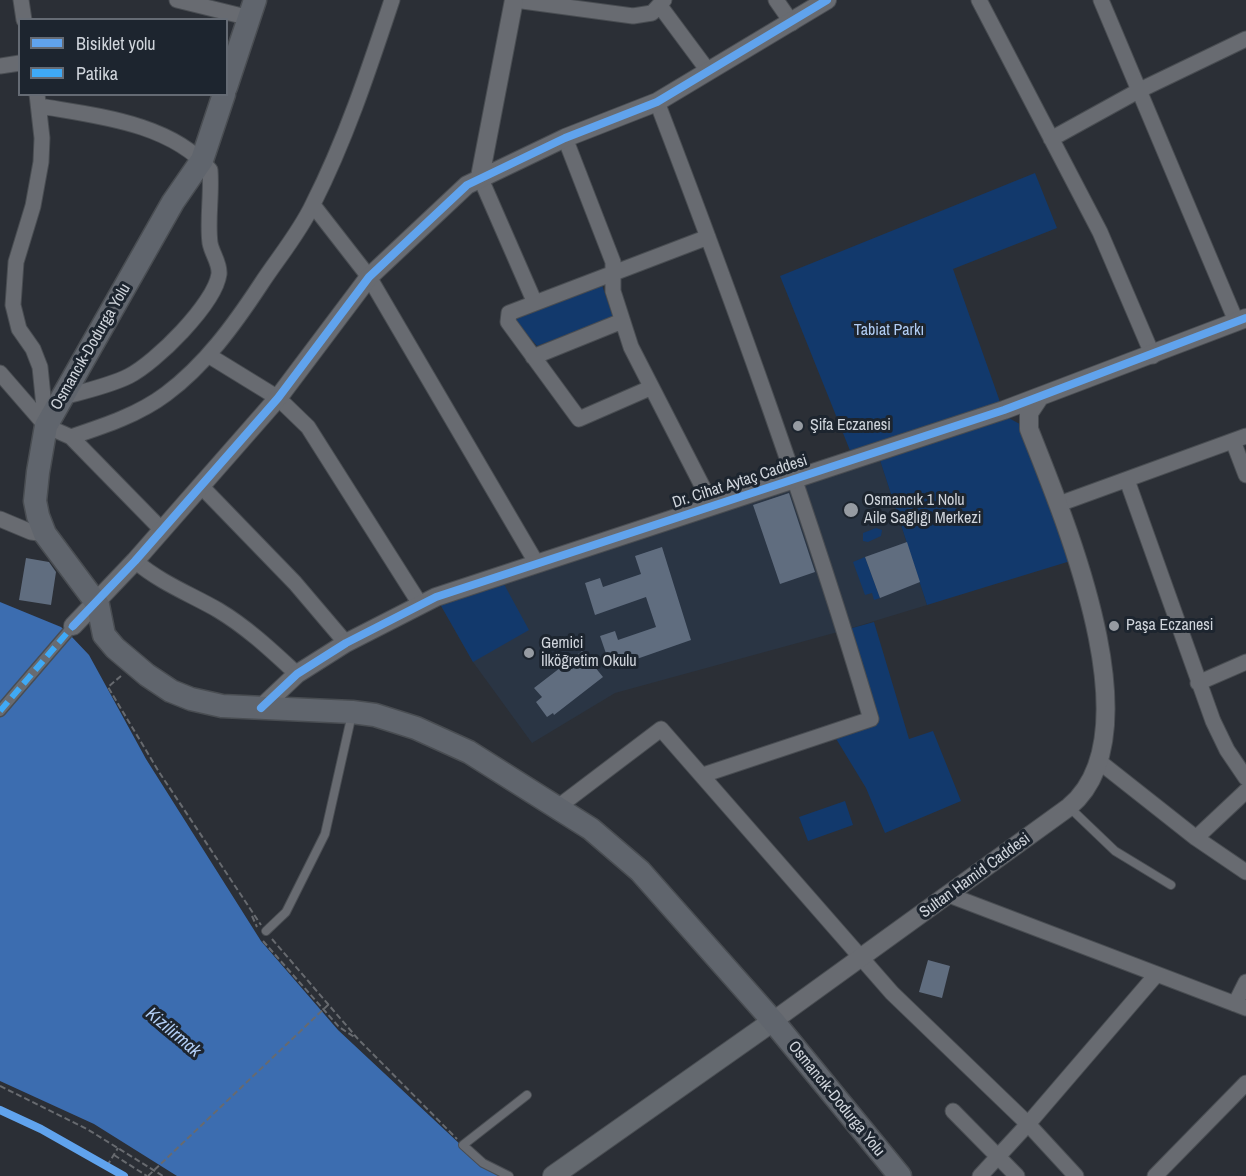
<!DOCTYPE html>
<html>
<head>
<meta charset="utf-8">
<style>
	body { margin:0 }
	#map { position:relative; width:1246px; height:1176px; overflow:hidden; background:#2b2f36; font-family:"Archivo Narrow",sans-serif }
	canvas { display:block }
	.legend { position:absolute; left:18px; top:18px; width:210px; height:78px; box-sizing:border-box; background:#1d252f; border:2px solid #656b74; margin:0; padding:8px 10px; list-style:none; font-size:18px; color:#d0d5dc }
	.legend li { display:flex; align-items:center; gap:12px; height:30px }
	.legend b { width:30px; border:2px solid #656b74 }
</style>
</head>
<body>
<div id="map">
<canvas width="1246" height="1176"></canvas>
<ul class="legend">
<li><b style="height:8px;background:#60a3ed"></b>Bisiklet yolu</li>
<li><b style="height:8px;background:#3fa9f5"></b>Patika</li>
</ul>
</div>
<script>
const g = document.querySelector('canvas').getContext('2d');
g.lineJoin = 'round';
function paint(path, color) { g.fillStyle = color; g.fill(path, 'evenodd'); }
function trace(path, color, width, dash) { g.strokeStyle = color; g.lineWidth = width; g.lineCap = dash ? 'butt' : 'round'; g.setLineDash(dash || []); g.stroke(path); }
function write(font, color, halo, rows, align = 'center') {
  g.font = font + ' "Archivo Narrow",sans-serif'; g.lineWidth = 6; g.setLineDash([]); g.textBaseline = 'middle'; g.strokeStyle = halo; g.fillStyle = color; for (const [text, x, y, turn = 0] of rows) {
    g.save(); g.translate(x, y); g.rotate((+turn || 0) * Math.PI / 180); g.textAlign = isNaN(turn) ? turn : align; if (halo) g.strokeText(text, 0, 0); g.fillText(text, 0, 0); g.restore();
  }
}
const built = new Path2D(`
	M877,451L927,605L845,630L615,693L532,743L473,662L436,597Z`);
const green = new Path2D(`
	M1035,173L1057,228L953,269L1005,416L1029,429L1077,559L927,605L877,451L853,458L780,276Z
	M602,285L613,317L537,346L514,319Z
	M876,528L882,530L881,536L868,542L863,541V533Z
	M865,557L880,598L874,600L872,593L865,595L853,562Z
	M499,575L529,630L473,662L436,597Z
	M874,622L909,739L933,731L961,801L885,833L866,788L832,732L871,719L845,630Z
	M845,801L853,825L808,841L799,817Z`);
const water = new Path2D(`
	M0,602L61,627L71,636L89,655L146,759L261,941L338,1030L462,1146L509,1176H177L94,1124L0,1081Z`);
const building = new Path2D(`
	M789,493L815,572L780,584L753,505Z
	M907,542L920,582L880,598L865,557Z
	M662,547L691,640L611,668L600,636L615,631L618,640L656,627L646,597L595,615L585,583L600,578L603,587L641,574L635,556Z
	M26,558L49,562L56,572L51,605L19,600Z
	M582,651L603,677L554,715L553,713L547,717L536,702L542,697L534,688Z
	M928,960L950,966L942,998L919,992Z`);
const path = new Path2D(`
	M121,676L108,687L159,772L261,925
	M252,916L257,927
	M272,939L358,1039L457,1139
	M263,941L339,1027L356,1038
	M0,1086L87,1129L163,1176
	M114,1155L147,1176
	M107,1166L118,1148`);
const service = new Path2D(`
	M1069,807L1115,851L1171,885
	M266,931L286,912L325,834L352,714
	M509,1176L483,1163L463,1145L527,1095`);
const pedestrian = new Path2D(`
	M0,711L73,626`);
const minor = new Path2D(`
	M21,0L24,20
	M177,0L250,18
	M515,0L633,16L652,13L664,0
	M776,0L792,23
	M979,0L1100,232L1153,356
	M1101,0L1236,321
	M660,6L709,72
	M0,66L20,63
	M37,94L42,138L41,162L33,206L16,262L13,305L19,329L33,349L40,367L46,426
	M657,102C735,306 809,510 871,719L703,775
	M40,106C97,116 171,123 210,170C212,194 207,220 210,243C212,254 220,263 219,274C215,304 155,363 129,376C109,386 85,391 63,397
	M565,138L613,262V291L631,347L712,505
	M1051,139L1138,91L1246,39
	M480,177L535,303
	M313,205L369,277L537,564
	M208,355L278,398L308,427L420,604
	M533,357L622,321
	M0,373L46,426L71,437L162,530
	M650,388L579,419L508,322L509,313L708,237
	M71,437C104,426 138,415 166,394C205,365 234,325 261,284C278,258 300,232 313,204C346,139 369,69 392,0
	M1233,441L1246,475
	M1127,480L1213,721L1227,750L1246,778
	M201,486L295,583L346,643
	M1059,504L1246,436
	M0,519L31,532L45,534
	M135,561C161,583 190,594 218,610C248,628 272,651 297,674
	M1198,683L1246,662
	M1101,763L1196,838L1246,872
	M558,807L661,729L892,993L1028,1124L1076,1176
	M1196,838L1246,791
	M949,895L1246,1008
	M1235,1004L1246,982
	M953,1111L1017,1176
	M980,1176L1028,1124L1156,975
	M1155,1176L1246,1083`);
const tertiary = new Path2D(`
	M480,177L514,0
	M73,626L135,561L278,398L369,277L467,185L565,138L657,102L827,0
	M261,708L297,674L346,643L436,597L1004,410L1246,318
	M773,1021L1069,807C1157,734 1063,516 1029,429V413L1039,398`);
const secondary = new Path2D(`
	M553,1176L773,1021`);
const primary = new Path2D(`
	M226,87L255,0
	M224,94L202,160L173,202L46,426L38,472L35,501L38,516L45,534L98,605L104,635L115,648L147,675L171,691L191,699L222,706L352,712L375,715L416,728L469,752L591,829L640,871L773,1021L900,1176`);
const pathBridge = new Path2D(`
	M148,1176L329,1004`);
const quiet = new Path2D(`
	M0,711L73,626`);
const cycleway = new Path2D(`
	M73,626L135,561L278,398L369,277L467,185L565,138L657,102L827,0
	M261,708L297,674L346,643L436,597L1004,410L1246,318
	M0,1110L41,1129L124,1176`);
const markers = [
	[798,426,6,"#969ba2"],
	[851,510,8,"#969ba2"],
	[1114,626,6,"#969ba2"],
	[529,653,6,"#969ba2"]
];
const parkNames = [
	["Tabiat Parkı",889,331]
];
const streetNames = [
	["Osmancık-Dodurga Yolu",91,347,-60],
	["Dr. Cihat Aytaç Caddesi",740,482,-18],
	["Sultan Hamid Caddesi",975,876,-36],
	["Osmancık-Dodurga Yolu",836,1099,51]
];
const poiNames = [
	["Şifa Eczanesi",810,426],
	["Osmancık 1 Nolu",864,501],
	["Aile Sağlığı Merkezi",864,519],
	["Paşa Eczanesi",1126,626],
	["Gemici",541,644],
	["İlköğretim Okulu",541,662]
];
const waterNames = [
	["Kizilirmak",173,1033,40]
];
paint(built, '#2a3544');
paint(green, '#12396c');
paint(water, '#3c6db0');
paint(building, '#606d7f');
trace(service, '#494d52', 10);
trace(pedestrian, '#494d52', 13);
trace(minor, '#494d52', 17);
trace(tertiary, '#494d52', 20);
trace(secondary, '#494d52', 22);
trace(primary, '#494d52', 25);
trace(path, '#676a6f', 2, [6, 3]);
trace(service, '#686b71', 8);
trace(pedestrian, '#686b71', 10);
trace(minor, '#686b71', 15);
trace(tertiary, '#686b71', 18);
trace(secondary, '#64696f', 20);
trace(primary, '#60656d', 22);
trace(pathBridge, '#676a6f', 2, [6, 3]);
trace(quiet, '#3fa9f5', 6, [12, 6]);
trace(cycleway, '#60a3ed', 8);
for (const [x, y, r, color] of markers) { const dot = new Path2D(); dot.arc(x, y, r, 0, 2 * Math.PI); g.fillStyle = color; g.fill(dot); trace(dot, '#1d252f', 2); }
write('16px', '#b1cdf4', '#1d252f', parkNames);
write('16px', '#d0d5dc', '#1d252f', streetNames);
write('16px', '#d0d5dc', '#1d252f', poiNames, 'left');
write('italic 18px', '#b3cff6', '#1d252f', waterNames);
</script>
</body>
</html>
